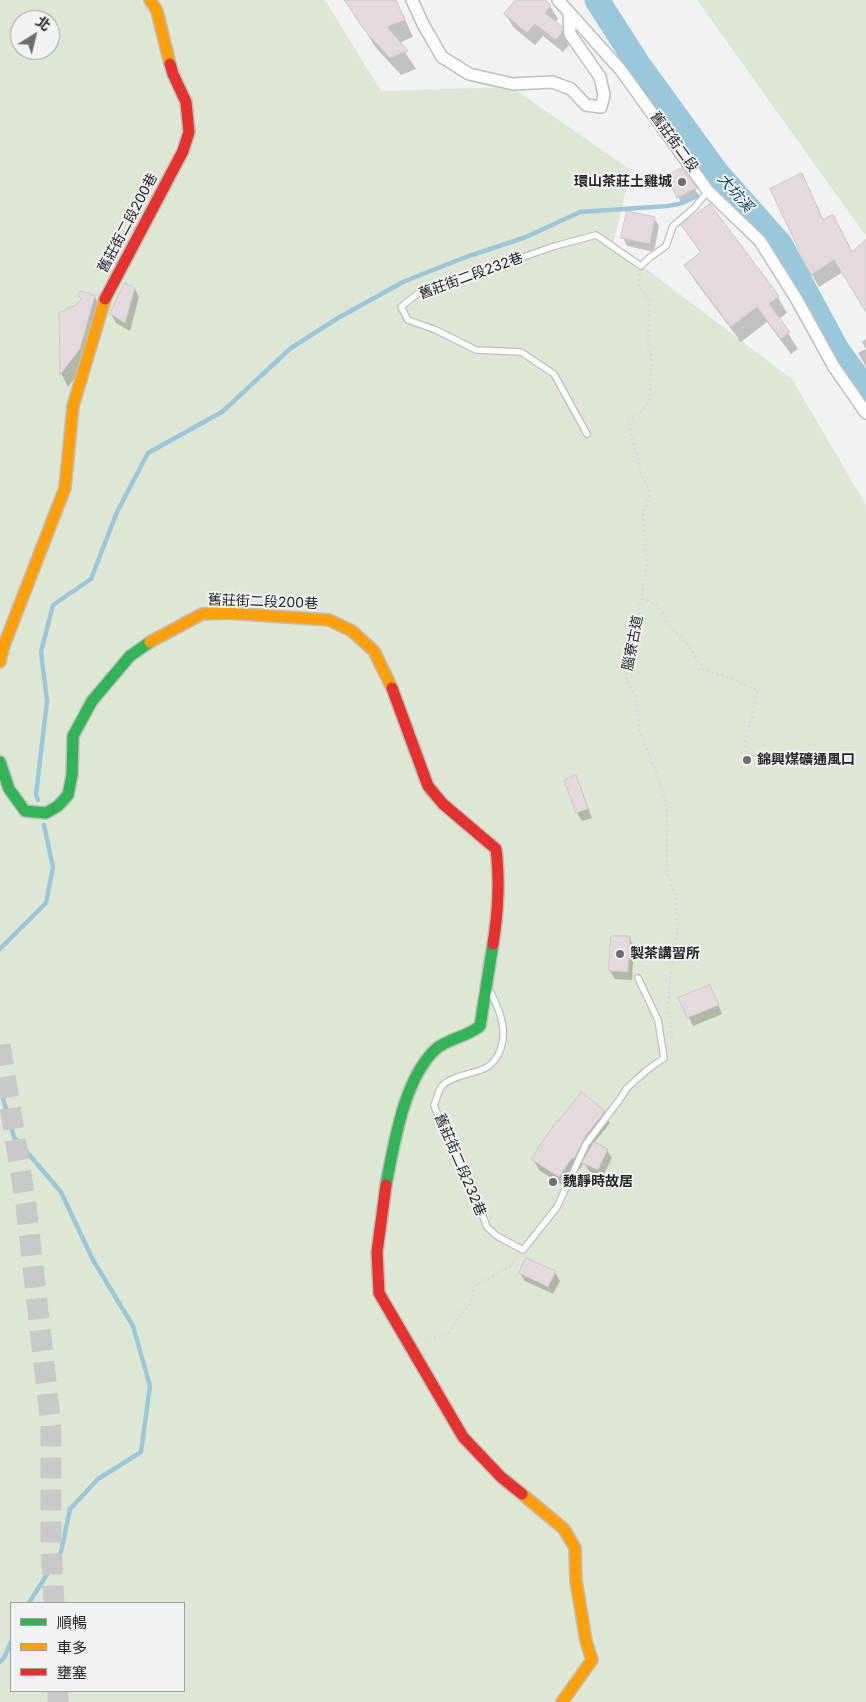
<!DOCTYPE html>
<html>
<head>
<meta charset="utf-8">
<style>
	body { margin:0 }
	#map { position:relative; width:866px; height:1702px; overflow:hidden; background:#f2f2f2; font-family:Inter,"Noto Sans TC",sans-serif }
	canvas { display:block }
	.legend { position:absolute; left:10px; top:1602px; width:175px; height:90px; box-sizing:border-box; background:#f2f1f3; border:1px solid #a1a0a1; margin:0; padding:6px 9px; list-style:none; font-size:15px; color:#272627 }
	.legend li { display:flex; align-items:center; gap:10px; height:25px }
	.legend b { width:25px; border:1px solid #a1a0a1 }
	.north { position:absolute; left:10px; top:10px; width:50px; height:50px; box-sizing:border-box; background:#f2f1f3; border:1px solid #a1a0a1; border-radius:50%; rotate:36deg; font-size:14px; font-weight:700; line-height:20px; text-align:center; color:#272627 }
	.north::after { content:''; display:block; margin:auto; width:18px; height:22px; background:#6e6d6e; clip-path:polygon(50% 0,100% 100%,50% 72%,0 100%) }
</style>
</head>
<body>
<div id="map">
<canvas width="866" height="1702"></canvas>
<ul class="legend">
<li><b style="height:6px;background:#30b455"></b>順暢</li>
<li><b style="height:6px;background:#ff9f0a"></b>車多</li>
<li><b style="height:6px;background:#e5322d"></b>壅塞</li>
</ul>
<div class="north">北</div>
</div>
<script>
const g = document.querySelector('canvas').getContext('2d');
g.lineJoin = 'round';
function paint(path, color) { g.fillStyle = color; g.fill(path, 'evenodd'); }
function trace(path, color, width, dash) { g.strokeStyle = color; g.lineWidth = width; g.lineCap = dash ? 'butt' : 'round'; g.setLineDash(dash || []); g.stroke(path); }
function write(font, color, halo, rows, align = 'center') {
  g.font = font + ' Inter,"Noto Sans TC",sans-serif'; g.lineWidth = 4; g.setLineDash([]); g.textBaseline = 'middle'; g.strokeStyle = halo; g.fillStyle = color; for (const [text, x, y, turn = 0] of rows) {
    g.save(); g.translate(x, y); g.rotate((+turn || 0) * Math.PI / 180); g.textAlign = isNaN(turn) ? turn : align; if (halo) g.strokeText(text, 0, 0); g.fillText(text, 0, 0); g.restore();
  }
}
const green = new Path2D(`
	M0,0H325L381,91L511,87L631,170L613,244L792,379L866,505V1702H0ZM20,20H50V50H20ZM11,1603H184V1691H11Z
	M697,0H866V236Z`);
const shadow = new Path2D(`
	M346,0H396L413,37L399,43L416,69L401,75L376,48Z
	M518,0H543L550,6L558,19L554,23L561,28L569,41V45L563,52L543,36L535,45L513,27L506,14Z
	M682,169L700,197L683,205L678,197Z
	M802,174L824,221L840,228L853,253L866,240V311L843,272L819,287L812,275L772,190Z
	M654,218L659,226L654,252L627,246L623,238Z
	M683,226L778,297L787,313L779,319L798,349L791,354L767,322L741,342L695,281L686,265L701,254Z
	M135,289L139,297L130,331L116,323L111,314Z
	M79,296L95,297L102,310L87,362L68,387L62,375L60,314L77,306L82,300Z
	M866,339V367L858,353L866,349L862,342Z
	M575,777L580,785L592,818L582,821L577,813L565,780Z
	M629,938L634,946L632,980L615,979L610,971Z
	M714,994L722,1014L693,1026L680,999Z
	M604,1112L610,1123L594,1143L607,1150L612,1158L602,1178L589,1171L584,1163L580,1169L578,1168L565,1187L539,1170L533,1159Z
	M555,1272L560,1281L553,1294L525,1281L520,1273Z`);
const stream = new Path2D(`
	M713,176L717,173
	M38,800L36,795L47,701L41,652L53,605L91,579L117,512L148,453L222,412L291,348L338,318L405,281L466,257L526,237L580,212L667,206L679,204L697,196
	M0,949L46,903L53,867L44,825
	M0,1088L14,1137L61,1192L93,1260L133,1326L150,1386L141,1452L98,1479L70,1509L61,1552L29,1603
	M0,1662L4,1658L11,1642`);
const river = new Path2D(`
	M597,0L638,64L717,173L780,244L836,348L866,390`);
const building = new Path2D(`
	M345,0H396L405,20L387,27L408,51L390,58L365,31Z
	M516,0H545L551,5L545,13L562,27V32L556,40L535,24L527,33L504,14Z
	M682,168L697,188L677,198L666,176Z
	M802,173L823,220L833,214L852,252L866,239V312L834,260L811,275L770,189Z
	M710,204L779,296L769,304L790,332L781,339L757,307L731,327L684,265L701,252L681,225Z
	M627,211L655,217L650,244L621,238Z
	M125,283L135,288L125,323L110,314Z
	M81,291L95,296L80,349L60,375L59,313L76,305L82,299L78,296Z
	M576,775L588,809L576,813L564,780Z
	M611,936H630L628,972L609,971Z
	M710,985L719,1005L687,1018L678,998Z
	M582,1092L605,1111L585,1137L574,1159L572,1158L559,1177L531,1159L557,1120L558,1121Z
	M594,1142L608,1149L598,1170L582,1163Z
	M526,1258L556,1271L548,1287L519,1273Z`);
const highwayTunnel = new Path2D(`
	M0,1045L26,1205L51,1426V1543L54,1603
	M58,1691V1702`);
const path = new Path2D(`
	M640,274L638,286L650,299L648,344L652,359L650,398L643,410L628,420L641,474L650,493L643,516L647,566L626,679L636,698L639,730L657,773L667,807V872L676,897L677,924L676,957L671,966L669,992L668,1009L672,1038
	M642,598L657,605L671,627L689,646L704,670L730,678L757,690L753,714L745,741V758
	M425,1342L430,1339L447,1335L457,1319L470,1304L475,1286L512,1265L515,1257`);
const lane = new Path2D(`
	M587,434L554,374L521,352L476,350L436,330L408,320L401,307L417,294L555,246L596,235L641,266L649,258L666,246L673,226L694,208L708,191
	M491,993C501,1013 509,1034 498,1055C494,1062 488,1068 481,1070C469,1074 450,1077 442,1086C438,1091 437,1099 434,1105L440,1121L467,1176L487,1227L497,1236L523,1250L557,1207L586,1144L620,1099L627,1088L647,1070L664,1058L658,1020L638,978`);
const street = new Path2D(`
	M412,0L423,24L442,57L469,74L513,84L552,82L571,89L586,105L601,107L604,95L600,77L570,34L569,13
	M558,0L620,69L708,191L760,241L797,300L834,367L866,413`);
const fast = new Path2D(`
	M0,762L9,789L25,811L46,813L58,806L68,795L72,775L73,736L92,701L130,656L150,642
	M386,1185C394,1144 404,1078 436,1049C447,1039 467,1037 480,1026L493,944`);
const slow = new Path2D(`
	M150,0L157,11L170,64
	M150,642L202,614L227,613L329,620L352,631L374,651L392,688
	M0,662L3,648L65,488L73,406L105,299
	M522,1494L564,1529L575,1548L576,1581L586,1641L592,1660L562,1702`);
const jam = new Path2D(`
	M105,299L183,151L189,132L186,102L173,74L170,64
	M392,688L428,786L443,804L496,849C500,881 498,913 493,944
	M386,1185L377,1252L379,1293L463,1437L501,1477L522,1494`);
const markers = [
	[682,182,5,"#6e6d6e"],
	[747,760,5,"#6e6d6e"],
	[620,954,5,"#6e6d6e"],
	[553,1182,5,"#6e6d6e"]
];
const streetNames = [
	["舊莊街二段",674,142,54],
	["舊莊街二段200巷",128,223,-62],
	["舊莊街二段232巷",471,276,-20],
	["舊莊街二段200巷",263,602,2],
	["腦寮古道",633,643,-79],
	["舊莊街二段232巷",460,1165,67]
];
const poiNames = [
	["環山茶莊土雞城",672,182,"right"],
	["錦興煤礦通風口",757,760],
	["製茶講習所",630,954],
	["魏靜時故居",563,1182]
];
const waterNames = [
	["大坑溪",735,193,49]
];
paint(green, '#dee7d3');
paint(shadow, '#0003');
trace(stream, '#99c8dc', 4.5);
trace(river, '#99c8dc', 25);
paint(building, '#e5d9de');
trace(building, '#c9c8c8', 1);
trace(highwayTunnel, '#c9c9c9', 21, [21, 11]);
trace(lane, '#bfbebf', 8);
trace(street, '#bfbebf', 14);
trace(fast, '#bfbebf', 14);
trace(slow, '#bfbebf', 14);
trace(jam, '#bfbebf', 14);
trace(path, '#dadada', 2.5, [2.5, 2.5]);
trace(lane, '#fdfdfd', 5.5);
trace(street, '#fdfdfd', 11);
trace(fast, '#30b455', 11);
trace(slow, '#ff9f0a', 11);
trace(jam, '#e5322d', 11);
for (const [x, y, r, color] of markers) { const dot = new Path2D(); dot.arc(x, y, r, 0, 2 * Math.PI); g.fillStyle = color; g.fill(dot); trace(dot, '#f2f1f3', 2); }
write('14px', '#272627', '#f2f1f3', streetNames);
write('bold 14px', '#272627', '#f2f1f3', poiNames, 'left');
write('italic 15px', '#0f475c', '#f2f1f3', waterNames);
</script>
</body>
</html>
